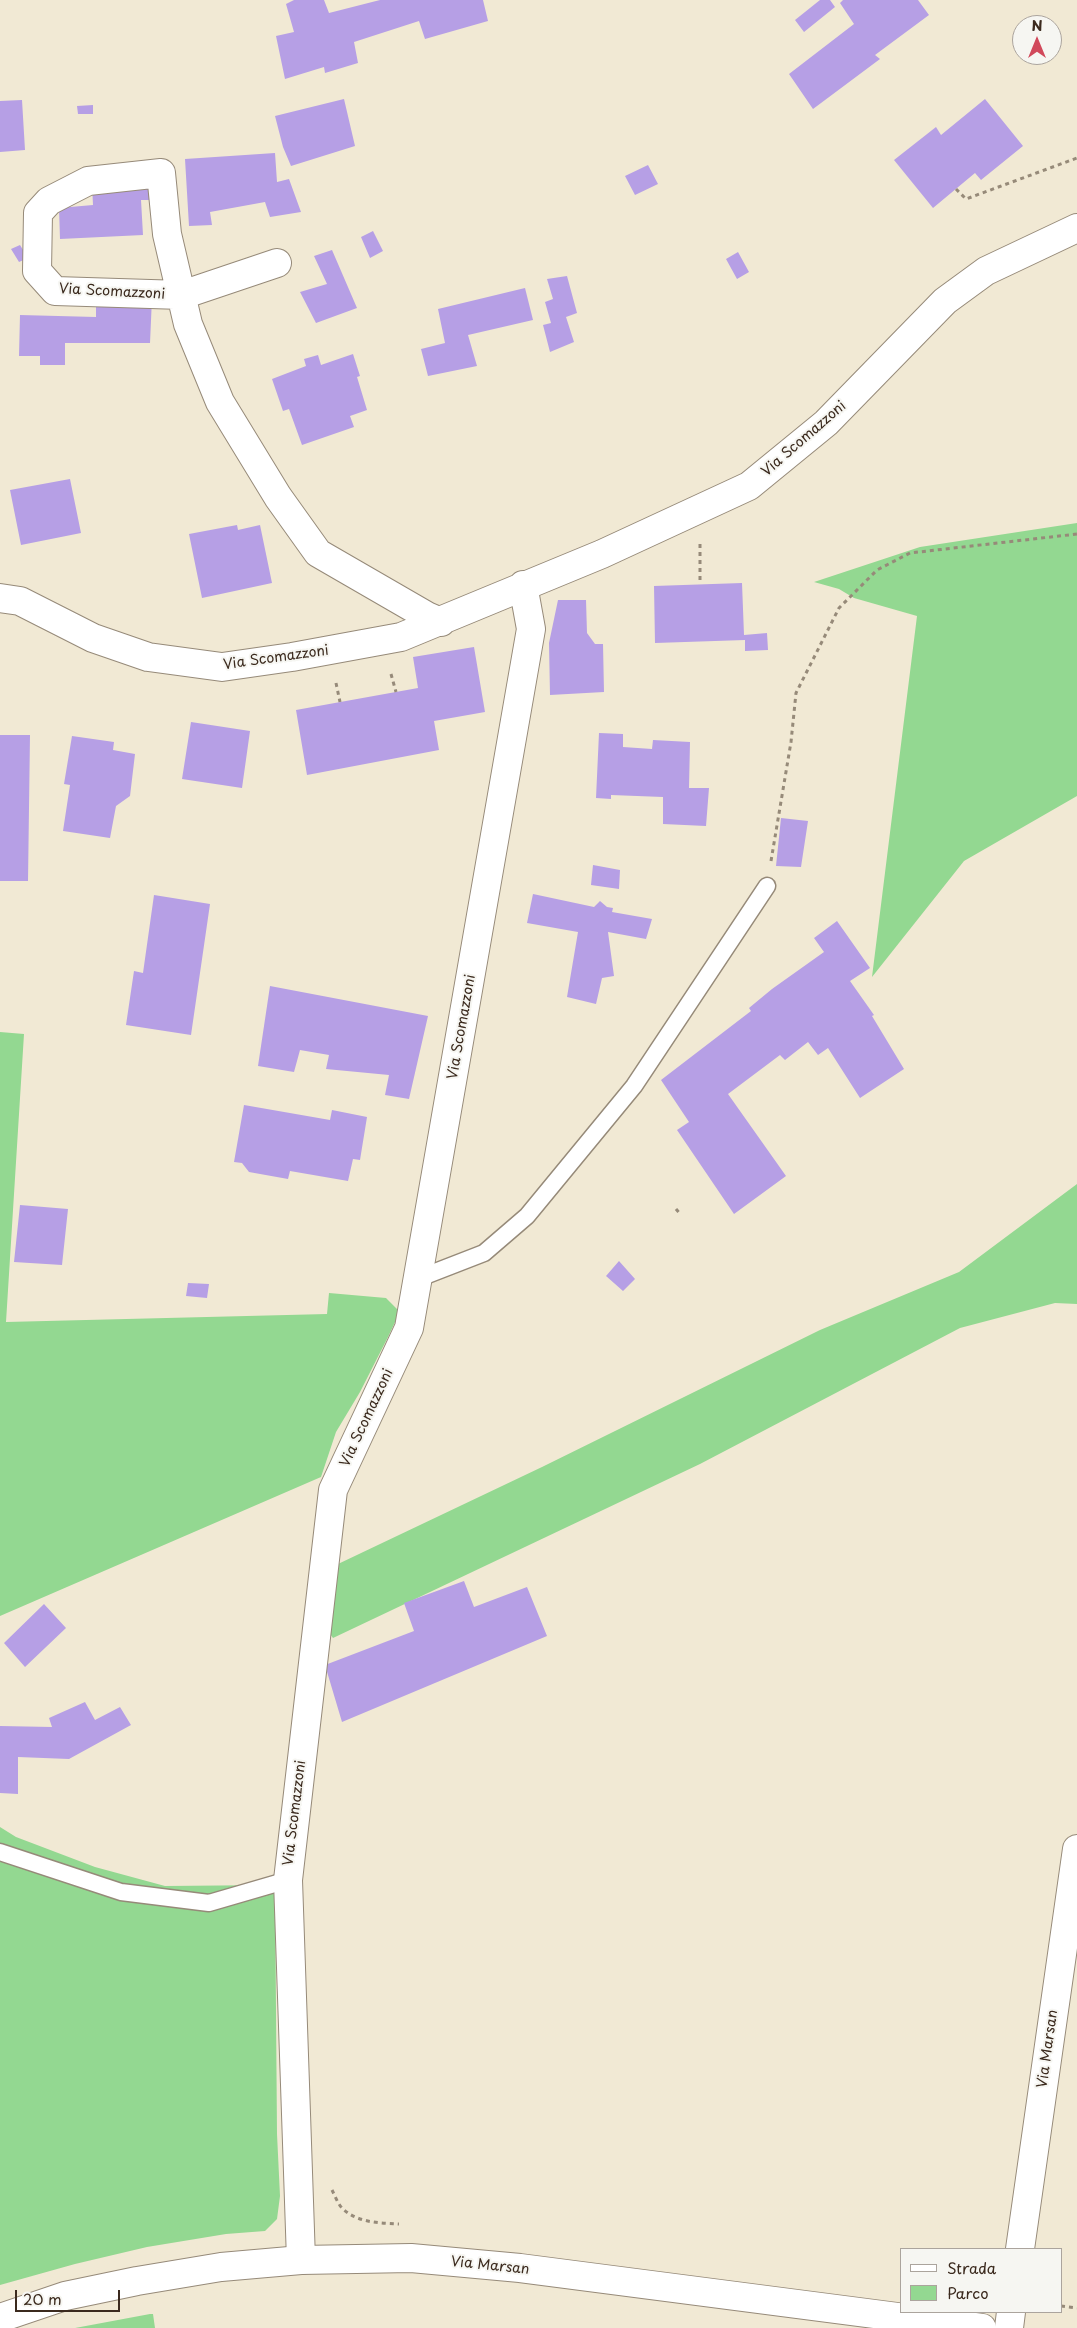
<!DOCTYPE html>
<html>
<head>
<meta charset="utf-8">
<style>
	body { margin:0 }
	#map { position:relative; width:1077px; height:2328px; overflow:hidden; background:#f1e9d4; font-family:"Playpen Sans",sans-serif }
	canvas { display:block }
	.legend { position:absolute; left:900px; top:2248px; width:162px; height:65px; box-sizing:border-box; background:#f6f6f2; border:1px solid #aba49d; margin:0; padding:6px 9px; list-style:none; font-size:15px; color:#3b2a1e }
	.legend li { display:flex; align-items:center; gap:10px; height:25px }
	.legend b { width:25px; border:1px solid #aba49d }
	.north { position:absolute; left:1012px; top:15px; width:50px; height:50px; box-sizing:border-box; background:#f6f6f2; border:1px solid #aba49d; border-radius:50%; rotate:0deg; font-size:14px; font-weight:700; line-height:20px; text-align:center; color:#3b2a1e }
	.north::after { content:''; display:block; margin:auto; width:18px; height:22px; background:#d1495b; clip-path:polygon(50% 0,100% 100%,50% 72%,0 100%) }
	.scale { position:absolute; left:15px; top:2290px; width:105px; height:22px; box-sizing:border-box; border:2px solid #3b2a1e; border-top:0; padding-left:6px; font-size:15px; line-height:18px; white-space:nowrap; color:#3b2a1e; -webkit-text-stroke:4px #f6f6f2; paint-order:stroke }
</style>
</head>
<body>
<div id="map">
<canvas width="1077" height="2328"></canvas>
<ul class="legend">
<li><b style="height:6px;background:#fff"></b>Strada</li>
<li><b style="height:14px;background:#93d891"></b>Parco</li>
</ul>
<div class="north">N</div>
<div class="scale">20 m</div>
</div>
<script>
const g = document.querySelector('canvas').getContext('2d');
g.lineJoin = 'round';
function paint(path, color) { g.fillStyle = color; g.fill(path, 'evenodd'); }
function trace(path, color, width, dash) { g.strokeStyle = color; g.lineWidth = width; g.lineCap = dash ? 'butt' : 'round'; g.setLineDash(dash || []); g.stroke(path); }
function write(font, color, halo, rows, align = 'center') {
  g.font = font + ' "Playpen Sans",sans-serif'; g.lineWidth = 4; g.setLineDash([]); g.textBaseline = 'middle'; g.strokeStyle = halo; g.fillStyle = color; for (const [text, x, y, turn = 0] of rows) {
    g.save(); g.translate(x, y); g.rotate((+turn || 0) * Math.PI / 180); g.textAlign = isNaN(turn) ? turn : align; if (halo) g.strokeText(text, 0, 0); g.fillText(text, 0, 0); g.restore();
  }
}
const green = new Path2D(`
	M1077,523V796L964,861L872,977L917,616L854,598L839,589L814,582L920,547Z
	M0,1032L24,1034L6,1322L327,1314L329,1293L386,1298L398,1310L396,1320L388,1337L360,1392L336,1432L321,1477L0,1616Z
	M1077,1184V1304L1055,1303L960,1328L700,1464L333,1638L328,1631L338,1564L542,1467L820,1330L959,1272Z
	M0,1827L16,1837L95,1867L165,1886L275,1885L277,2134L280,2196L277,2219L265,2231L226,2234L147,2247L75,2264L0,2285Z
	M150,2314H153L155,2328H75Z`);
const building = new Path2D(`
	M294,0H324L329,13L380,0H483L488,21L425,39L419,21L354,42L358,63L325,73L324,67L285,79L276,36L294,32L286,4Z
	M820,0H830L835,7L804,32L795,20Z
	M843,0H918L929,15L875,55L880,59L813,109L789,74L854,24L840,3Z
	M344,99L355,146L291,166L283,147L275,116Z
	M985,99L1023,146L981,180L975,173L933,208L894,160L936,127L941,135Z
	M22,100L25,150L0,152V101Z
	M93,105V114H78L77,106Z
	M275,153L277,182L289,179L301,212L270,217L265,202L210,212L212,225L189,226L185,159Z
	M648,165L658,184L635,195L625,176Z
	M141,183V189H154L155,200H141L143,235L60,239L59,208L93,205L92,184Z
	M373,231L383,251L370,258L361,237Z
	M20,245L28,258L19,262L11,249Z
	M332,250L357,308L316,323L300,292L327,284L314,256Z
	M738,252L749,272L737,279L726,259Z
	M567,276L577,313L566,317L574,342L550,352L543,325L551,323L545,302L553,299L547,279Z
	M525,288L533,320L468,335L477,366L428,376L421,349L445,343L438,309Z
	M96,297L152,298L150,343H65V365H40V356H19L20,315L96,317Z
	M353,354L360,376L357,377L367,410L350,416L354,427L302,445L289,409L283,411L272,379L306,366L304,359L318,355L321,365Z
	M70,479L81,533L21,545L10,490Z
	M237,525L238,530L260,525L272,583L202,598L189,534Z
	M742,583L744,635L767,633L768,650L745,651V640L655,643L654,586Z
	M558,600H586L587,633L595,644H603L604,692L550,695L549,643Z
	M474,647L485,712L434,721L439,750L307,775L296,710L418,688L413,657Z
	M191,722L250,731L242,788L182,779Z
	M599,733L623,734V747L652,749L653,740L690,742L689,788H709L706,826L663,824V797L611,795V799L596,798Z
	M0,735H30L28,881H0Z
	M72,736L114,742L113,750L135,754L130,796L116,806L110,838L63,831L70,785L64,784Z
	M781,818L808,821L801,867L776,866Z
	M593,865L620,870L619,889L591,885Z
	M533,894L594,907L600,901L607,907L613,908L612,912L652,919L646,939L608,932L614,976L602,978L596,1004L567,997L578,932L527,923Z
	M154,895L210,904L191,1035L126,1025L134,971L143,973Z
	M837,921L870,968L850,981L874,1015L872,1016L904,1069L860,1098L828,1048L818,1055L808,1042L785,1060L780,1055L728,1094L786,1176L734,1214L677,1130L689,1122L661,1080L751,1011L749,1008L772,989L824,952L814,938Z
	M270,986L428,1016L409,1099L385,1095L389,1075L326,1069L329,1055L300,1050L294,1072L258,1066Z
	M244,1105L330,1120L332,1110L367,1117L360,1160L353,1159L348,1181L290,1171L288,1179L249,1172L242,1163L234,1162Z
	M20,1205L68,1209L62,1265L14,1262Z
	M619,1261L635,1279L623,1291L606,1276Z
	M188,1283L209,1284L207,1298L186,1296Z
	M464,1581L474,1607L527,1587L547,1636L342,1722L325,1665L414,1631L404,1603Z
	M44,1604L66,1628L25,1667L4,1643Z
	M85,1702L95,1720L120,1707L131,1725L69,1759L18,1757V1794L0,1793V1726L52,1727L49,1718Z`);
const path = new Path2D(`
	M956,189L966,199L1077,158
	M700,580V543
	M391,674L396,692
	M336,683L340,702
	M771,861L791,742L796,693L839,608L877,570L910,553L1077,534
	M676,1209L681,1215
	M332,2190C335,2196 338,2204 342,2208C357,2223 380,2223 399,2224
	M1061,2306L1077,2308`);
const service = new Path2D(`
	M417,1279L484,1253L527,1216L634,1086L767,886
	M0,1852L121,1892L209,1903L288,1880`);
const minor = new Path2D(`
	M277,263L182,295L55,291L37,271L38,213L49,201L88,181L161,173L167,234L188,324L220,402L278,497L318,553L427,616L441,622
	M0,598L20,601L93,638L148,657L222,667L292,657L401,637L602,554L749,486L826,423L945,301L986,271L1077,228
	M1020,2249L1077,1849
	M301,2260L288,1880L333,1490L409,1328L531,629L523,585
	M1009,2328L1011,2312`);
const secondary = new Path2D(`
	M0,2318L65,2296L137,2281L221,2267L301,2260L411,2258L520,2268L982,2328`);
const streetNames = [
	["Via Scomazzoni",112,292,3],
	["Via Scomazzoni",804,439,-41],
	["Via Scomazzoni",276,658,-8],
	["Via Scomazzoni",462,1027,-80],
	["Via Scomazzoni",367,1418,-65],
	["Via Scomazzoni",295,1813,-83],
	["Via Marsan",1048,2049,-82],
	["Via Marsan",490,2266,6]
];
paint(green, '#93d891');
paint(building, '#b69fe5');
trace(service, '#968a79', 19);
trace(minor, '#968a79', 30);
trace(secondary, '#968a79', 30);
trace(path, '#968a79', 3, [4, 4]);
trace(service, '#fff', 16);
trace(minor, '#fff', 28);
trace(secondary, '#fff', 28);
write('14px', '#3b2a1e', '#f6f6f2', streetNames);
</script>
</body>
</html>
